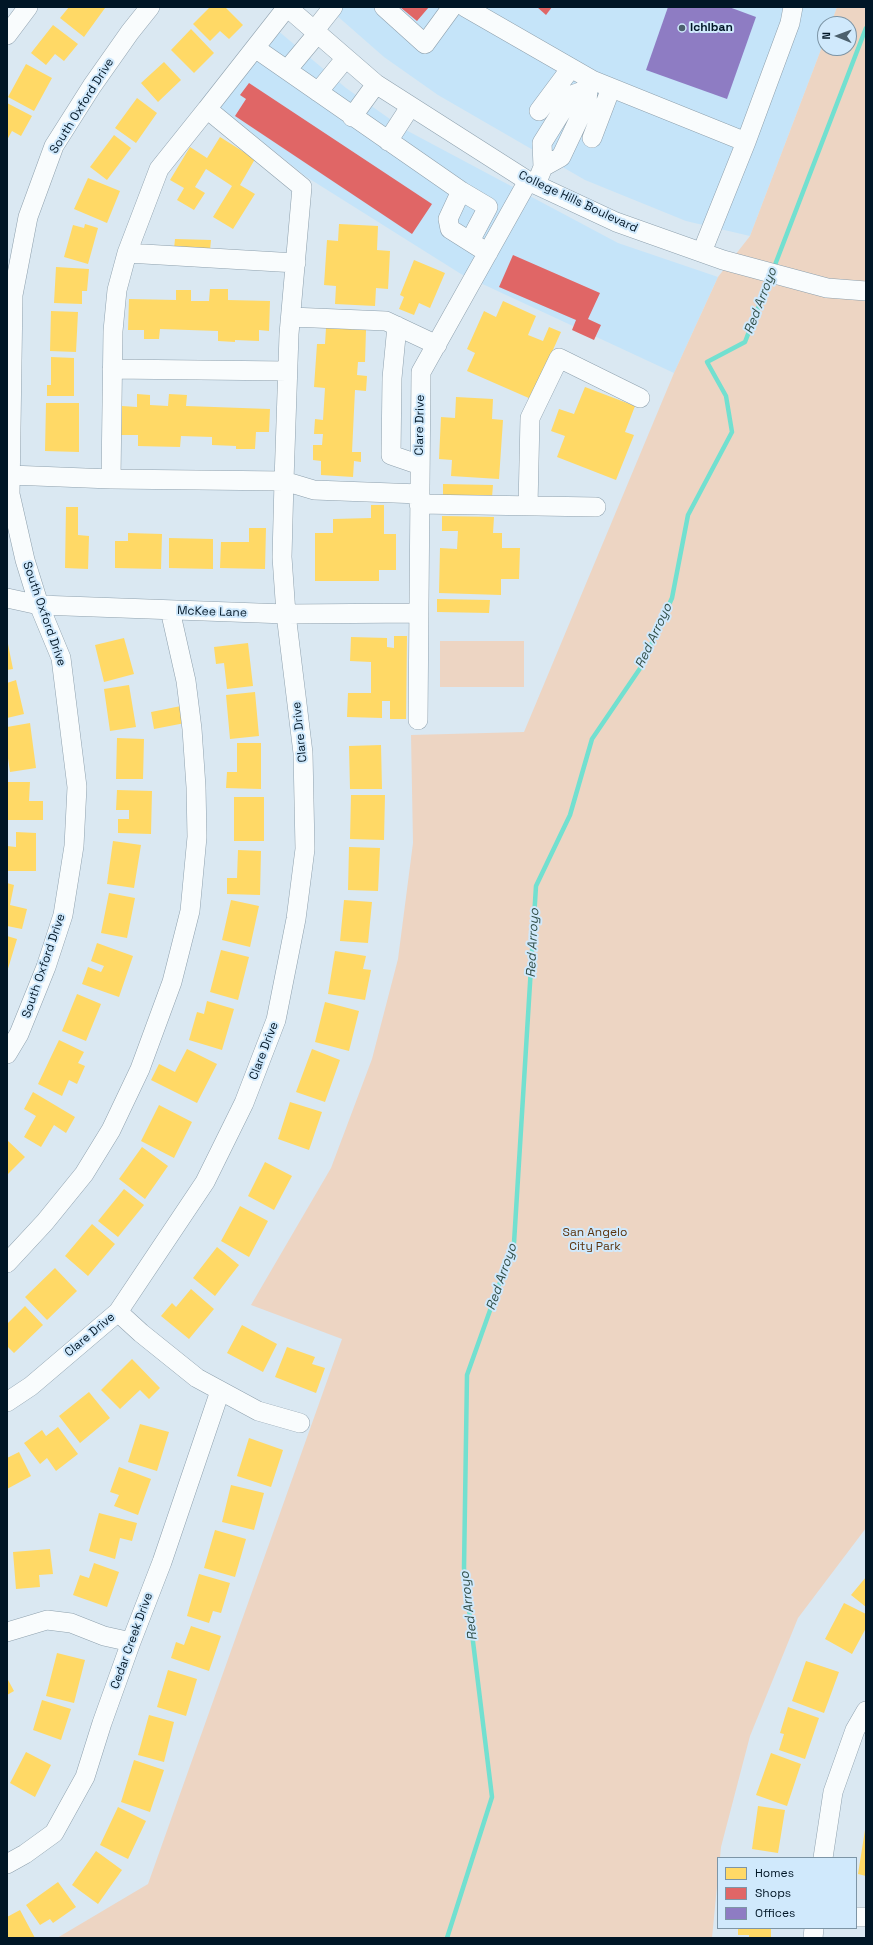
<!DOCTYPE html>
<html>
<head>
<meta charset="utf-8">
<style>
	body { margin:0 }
	#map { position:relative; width:873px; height:1945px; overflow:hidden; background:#dae8f2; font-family:"Space Grotesk",sans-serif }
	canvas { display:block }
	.frame { position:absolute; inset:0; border:8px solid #001626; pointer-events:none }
	.legend { position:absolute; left:717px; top:1857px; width:140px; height:72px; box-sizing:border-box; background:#d0e9fc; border:1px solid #7d95a6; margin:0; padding:5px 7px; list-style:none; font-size:12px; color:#001626 }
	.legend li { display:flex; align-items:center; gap:8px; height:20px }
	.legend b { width:20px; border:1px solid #7d95a6 }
	.north { position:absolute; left:817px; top:16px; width:40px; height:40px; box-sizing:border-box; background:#d0e9fc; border:1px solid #7d95a6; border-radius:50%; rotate:271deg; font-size:11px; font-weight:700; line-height:16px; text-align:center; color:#001626 }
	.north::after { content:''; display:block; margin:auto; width:14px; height:18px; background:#4c606d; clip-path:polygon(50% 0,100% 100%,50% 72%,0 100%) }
</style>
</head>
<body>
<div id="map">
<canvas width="873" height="1945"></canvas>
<div class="frame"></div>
<ul class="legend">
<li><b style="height:11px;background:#ffd966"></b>Homes</li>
<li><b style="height:11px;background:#e06666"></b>Shops</li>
<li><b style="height:11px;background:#8e7cc3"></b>Offices</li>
</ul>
<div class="north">N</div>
</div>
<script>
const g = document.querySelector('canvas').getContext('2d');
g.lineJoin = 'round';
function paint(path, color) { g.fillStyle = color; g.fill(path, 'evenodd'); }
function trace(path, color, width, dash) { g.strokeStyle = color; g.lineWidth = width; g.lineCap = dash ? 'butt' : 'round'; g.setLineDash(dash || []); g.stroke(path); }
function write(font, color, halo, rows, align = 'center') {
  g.font = font + ' "Space Grotesk",sans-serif'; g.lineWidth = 4; g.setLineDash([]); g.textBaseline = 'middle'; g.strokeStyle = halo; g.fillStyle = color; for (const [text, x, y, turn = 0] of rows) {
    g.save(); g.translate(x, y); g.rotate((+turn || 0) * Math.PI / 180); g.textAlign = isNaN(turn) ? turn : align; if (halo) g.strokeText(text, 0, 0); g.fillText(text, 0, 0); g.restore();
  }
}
const built = new Path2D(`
	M327,7H837L831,24H825V39L750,236L686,221L585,180L438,95L384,57Z
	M270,24L346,88L404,129L618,243L718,277L674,373L461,274L305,176L205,95Z`);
const green = new Path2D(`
	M837,7H866V1528L798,1618L750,1736L721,1847L720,1858H718V1876L712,1938H57L148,1884L342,1339L251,1305L331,1168L372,1059L398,959L413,843L411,735L524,732L674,373L718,277L750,236L825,39V48H849V24H831Z
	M440,641H524V687H440Z`);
const homes = new Path2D(`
	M69,7H103L105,8L84,37L60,18Z
	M210,7H225L243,25L229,39L220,31L210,41L193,24Z
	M53,25L78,44L64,61L55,54L46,65L31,53Z
	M191,29L214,53L194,73L171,50Z
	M164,62L181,80L158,102L141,83Z
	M26,64L52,78L34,111L8,97Z
	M137,98L157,113L136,143L115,128Z
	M7,103L32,116L21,136L12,131L7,140Z
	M114,135L131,148L107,180L90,167Z
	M220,137L255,159L240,185L255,194L233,229L213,217L232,186L206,169L195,187L205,193L194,210L177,200L184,188L170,180L190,147L207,158Z
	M88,178L120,191L107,223L74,209Z
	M85,224L98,228L88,264L64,257L73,225L84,228Z
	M339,224L378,226L377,250L390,251L388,289L376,288L375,306L335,304L336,286L324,285L327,240L338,241Z
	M175,239L211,240L210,250L174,249Z
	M414,260L445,273L430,308L419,303L414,315L399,309L404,297L400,295Z
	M56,267L89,269L87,291H82V304L54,303Z
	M210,289H228V300L270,301L269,331L259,330V341L235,340V342L218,341V331L160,329L159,339H144V330H128L129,299L176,300V290H191V301H209Z
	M503,301L536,316L528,335L543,341L549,327L561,332L531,399L467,371L475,353L467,349L484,311L496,317Z
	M51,311L78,312L76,352L50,351Z
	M326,328L366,330L365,362H358L357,375L367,376L366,391L355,390L352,452H361V462L354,461L353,477L321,475V461L313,460V445H322L323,434H314L315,419L323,420L325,388L314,387L317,344H325Z
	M51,357L74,358V396H47V385H51Z
	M585,387L635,406L625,432L634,435L616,480L557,457L565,436L551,431L559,409L574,414Z
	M137,394L150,395V405L168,406L169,394L187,395L186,406L270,409L269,432H256L255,449H236V446L212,445V437L181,436L180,447L138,446V435H121L122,406L137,407Z
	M456,397L493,399L492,419L503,420L499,479L451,476L452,460L439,459L441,417L455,418Z
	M46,403H79V452L45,451Z
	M443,484L493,485L492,497L443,496Z
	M371,505H384V534H396V570H379V581H315V533H333V519L371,518Z
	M66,507H78V535L89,536L88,569L65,568Z
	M442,516L494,517L493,533H502V548H520L519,579H501V595L439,593L440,548L457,549L458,531H442Z
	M249,528H266L265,569L220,568L221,542H249Z
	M128,533L162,534L161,569L115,568V541H128Z
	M169,538L213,539V569L169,568Z
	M437,599L490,600L489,613L437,612Z
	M394,636H407L406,719H390V701H382V718L347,717L348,693H371V662L350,661L351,637L387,638V647L394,648Z
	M124,638L134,674L104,682L95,645Z
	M7,639L13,669L7,670Z
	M248,643L253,686L227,689L224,663L216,664L214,647Z
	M16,680L24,714L7,718V683Z
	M129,685L136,727L110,731L104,689Z
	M255,692L259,736L230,739L226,695Z
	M181,706L185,723L154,729L151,712Z
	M30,723L36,768L10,772L7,751V727Z
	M117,738L144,739L143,779H116Z
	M237,743H261V789L226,788L227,772H237Z
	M381,745L382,789H350L349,746Z
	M7,782H30L29,801H43V820H7Z
	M117,790L152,791L151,834L118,833V819H129V810H116Z
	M351,795H385L384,840L350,839Z
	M234,797H264V841H234Z
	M16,832L36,833V871H7V846L16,847Z
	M113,841L141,845L134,888L107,884Z
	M349,847L380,848L378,891L348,890Z
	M238,850L261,851L260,895L227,894V878H237Z
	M7,883L14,885L10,905L27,909L22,929L7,926Z
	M109,893L135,898L127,938L101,933Z
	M231,900L259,906L250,947L222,940Z
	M344,900L372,902L368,943L340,941Z
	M7,936L17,939L7,972Z
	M97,943L133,956L119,997L82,984L88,967L101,972L104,966L91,961Z
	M221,950L249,957L238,1000L210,992Z
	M335,951L366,956L363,969L371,970L365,1000L328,994Z
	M77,994L101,1004L86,1041L62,1031Z
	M207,1001L234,1009L222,1050L189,1040L197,1012L204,1014Z
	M325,1002L359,1011L349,1051L315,1042Z
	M59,1040L84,1052L78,1063L85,1066L77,1084L69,1080L62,1096L38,1084Z
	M187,1049L217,1064L197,1103L151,1080L159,1064L175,1072Z
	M312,1049L340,1060L325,1102L296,1092Z
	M33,1092L75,1117L66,1133L54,1125L41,1147L24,1137L36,1116L24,1109Z
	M290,1102L322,1112L309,1150L278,1139Z
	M159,1105L192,1122L174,1158L141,1141Z
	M7,1140L25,1157L7,1175Z
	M142,1147L168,1166L145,1199L119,1179Z
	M265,1162L292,1176L274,1210L248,1196Z
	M124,1189L144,1205L118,1237L98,1221Z
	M240,1206L268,1221L249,1257L221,1241Z
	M92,1224L115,1244L88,1276L65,1256Z
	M217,1247L239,1265L215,1296L193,1278Z
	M55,1268L77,1291L47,1320L25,1297Z
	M191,1289L214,1309L189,1339L161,1316L172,1303L176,1307Z
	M25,1306L43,1325L14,1353L7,1346V1324Z
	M242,1325L277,1344L263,1372L227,1353Z
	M287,1347L315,1357L312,1364L325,1368L316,1393L275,1377Z
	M132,1359L160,1388L149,1399L140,1390L120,1409L101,1390Z
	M89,1392L110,1418L80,1443L59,1416Z
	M140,1424L169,1432L157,1471L128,1462Z
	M58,1427L78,1454L56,1471L47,1458L40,1464L24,1443L42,1430L46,1436Z
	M249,1438L283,1450L271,1487L237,1476Z
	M19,1452L31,1476L7,1489V1458Z
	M119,1467L151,1479L138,1515L114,1506L119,1495L110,1492Z
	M231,1485L264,1493L254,1530L222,1522Z
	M99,1513L137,1523L132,1541L120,1538L115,1559L89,1551Z
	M215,1530L246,1539L235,1577L204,1568Z
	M50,1549L53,1574L39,1575L40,1587L16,1589L13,1552Z
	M94,1563L119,1572L107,1607L73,1595L80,1575L89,1578Z
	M199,1574L230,1583L221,1613L213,1611L209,1623L187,1616Z
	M866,1577V1607L851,1595Z
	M844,1603L866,1614V1628L852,1654L825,1639Z
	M191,1626L221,1636L209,1671L171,1658L176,1642L184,1645Z
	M57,1653L85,1660L74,1703L46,1696Z
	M806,1661L839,1672L824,1713L792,1701Z
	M168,1670L197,1679L186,1716L157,1707Z
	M7,1678L14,1691L7,1695Z
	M42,1700L71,1709L61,1740L33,1730Z
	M788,1707L819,1718L805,1759L779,1750L784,1734L780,1733Z
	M149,1715L174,1722L164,1762L138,1755Z
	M26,1752L51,1765L35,1797L10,1783Z
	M771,1753L801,1764L787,1806L756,1795Z
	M134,1760L164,1770L150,1812L121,1802Z
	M758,1806L785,1810L778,1853L752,1849Z
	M118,1807L146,1821L128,1859L100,1845Z
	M865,1830H866V1876L858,1874Z
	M96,1851L122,1870L98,1904L72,1885Z
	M58,1882L76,1907L53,1923L50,1919L40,1925L26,1905Z
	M20,1910L35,1938H7V1917Z
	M738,1928H771V1938H749V1935H738Z`);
const shops = new Path2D(`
	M400,7H429L417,21Z
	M537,7H552L546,15Z
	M249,83L432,204L412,234L235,116L246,99L240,95Z
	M513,255L600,293L588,319L601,325L594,340L572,330L576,320L499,287Z`);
const offices = new Path2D(`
	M668,7H729L756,17L727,99L646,70Z`);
const stream = new Path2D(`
	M773,270L866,28
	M447,1938L492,1797L464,1568L467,1375L514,1243L536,886L570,815L592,739L641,667L672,598L688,515L732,432L726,396L707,362L745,342L770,277`);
const minor = new Path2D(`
	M287,7L207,109L302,187L289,334L284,481L314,490L420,494
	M287,7L376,84L528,181L616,222L723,260L827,288L866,291
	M384,7L425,44L452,7
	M465,7L592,80
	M314,31L333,7
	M7,35L28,7
	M255,48L461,191L448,219L450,229L488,253
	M287,70L317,34
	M318,92L345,59
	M207,109L159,169L127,253L296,263
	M539,111L571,68
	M352,117L376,84
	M592,138L611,88
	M388,141L410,107
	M746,142L790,23L793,7
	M543,167L561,157L587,102L588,89L592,80L746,142L702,252
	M539,177L543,167L542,143L572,95L588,89
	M461,191L488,207L470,241
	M291,317L386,321L437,345
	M397,326L392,378L391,455L420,465
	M112,369L287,371
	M111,479L113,331L117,290L127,253
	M419,504L596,507
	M528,506L530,418L559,358L640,398
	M7,598L39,605L286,614L419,613
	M418,720L421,372L528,181
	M7,1054L19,1034L46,967L63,915L74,846L77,787L61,658L39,605L25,560L10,494L13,295L28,217L54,146L92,86L130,32L150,7
	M7,1263L45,1222L84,1174L111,1130L140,1069L172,982L190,911L197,837L196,787L192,729L186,681L170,610
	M118,1312L141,1333L197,1378L258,1411L300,1423
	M7,1402L31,1386L118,1312L205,1182L244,1103L276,1020L296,919L305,849L303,753L286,614L282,557L284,481L111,479L10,475
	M7,1632L47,1620L71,1623L104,1636L131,1642
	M823,1858L833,1792L855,1730L866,1711
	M7,1864L25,1854L54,1833L85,1777L102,1723L131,1642L162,1562L220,1391
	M856,1917H866
	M813,1938L814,1928`);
const markers = [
	[682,28,4,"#4c606d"]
];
const poiNames = [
	["Ichiban",690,28]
];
const streetNames = [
	["South Oxford Drive",82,106,-58],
	["College Hills Boulevard",578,202,25],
	["Clare Drive",420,425,-89],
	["McKee Lane",212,612,2],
	["South Oxford Drive",44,614,71],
	["Clare Drive",300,732,-96],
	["South Oxford Drive",44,966,-71],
	["Clare Drive",264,1051,-69],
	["Clare Drive",90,1335,-40],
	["Cedar Creek Drive",132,1641,-70]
];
const parkNames = [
	["San Angelo",595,1233],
	["City Park",595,1247]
];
const waterNames = [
	["Red Arroyo",761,301,-69],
	["Red Arroyo",654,636,-65],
	["Red Arroyo",533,943,-87],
	["Red Arroyo",502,1277,-71],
	["Red Arroyo",469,1606,-97]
];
paint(built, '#c5e4f9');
paint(green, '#edd5c3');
paint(homes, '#ffd966');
paint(shops, '#e06666');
paint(offices, '#8e7cc3');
trace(stream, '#72e0d0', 4.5);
trace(minor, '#8ea0ad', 20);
trace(minor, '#f9fcfd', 19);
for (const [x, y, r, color] of markers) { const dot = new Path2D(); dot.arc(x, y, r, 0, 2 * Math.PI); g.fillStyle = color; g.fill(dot); trace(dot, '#d0e9fc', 1.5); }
write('bold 12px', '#001626', '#d0e9fc', poiNames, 'left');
write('12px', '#001626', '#d0e9fc', streetNames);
write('12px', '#5c330d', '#d0e9fc', parkNames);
write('italic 13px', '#32504a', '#d0e9fc', waterNames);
</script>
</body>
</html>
